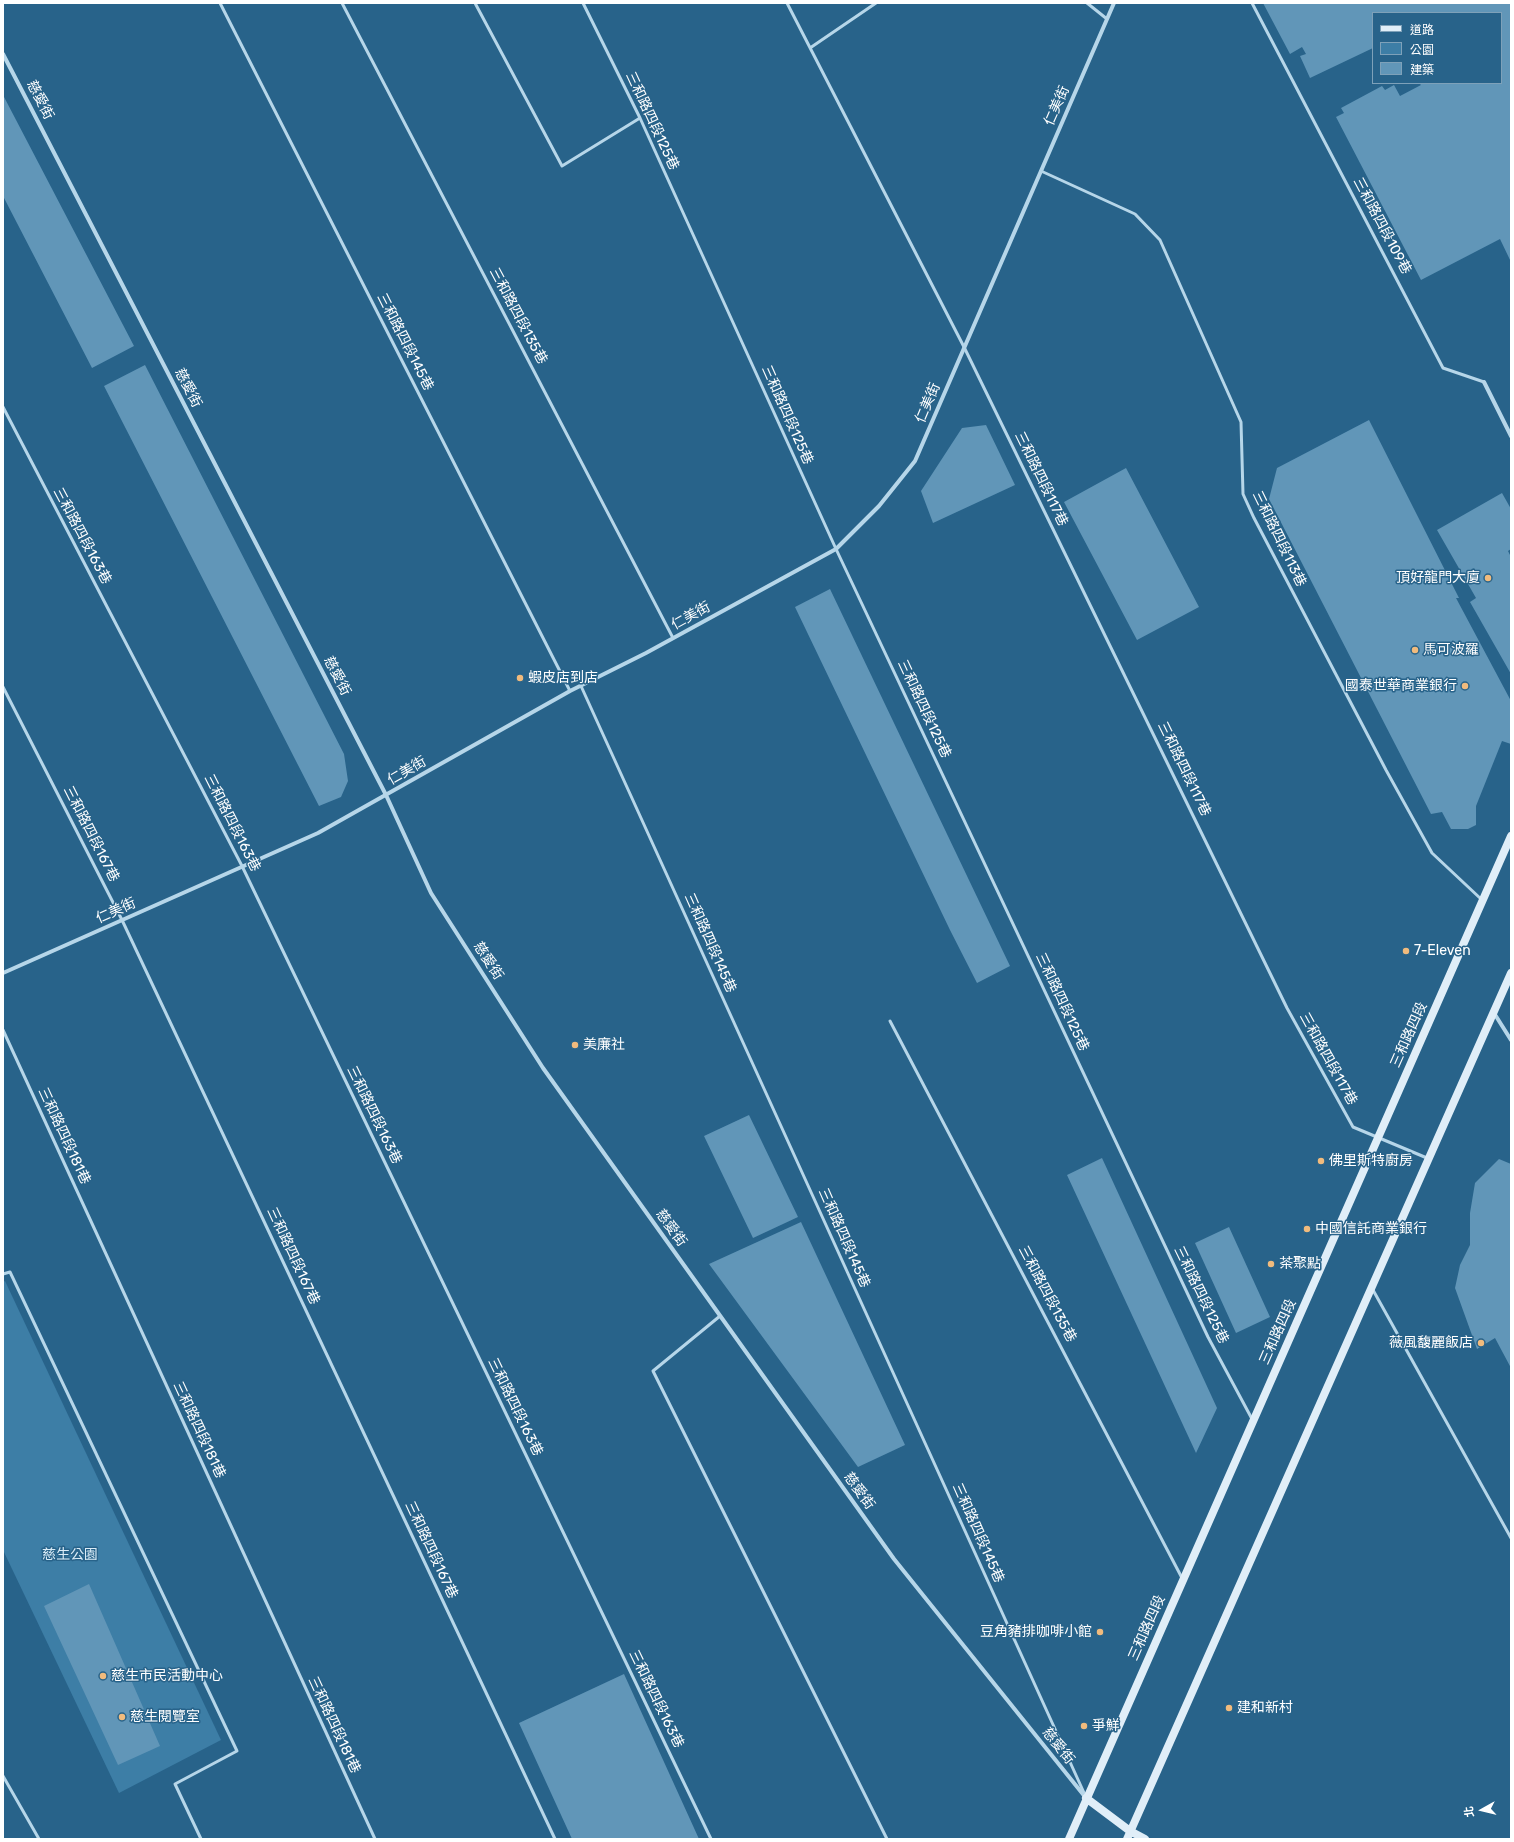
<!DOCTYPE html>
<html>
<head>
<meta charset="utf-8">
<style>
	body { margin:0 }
	#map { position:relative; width:1514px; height:1842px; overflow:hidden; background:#28638a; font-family:Rubik,"Noto Sans TC",sans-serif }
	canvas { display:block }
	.frame { position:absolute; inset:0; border:4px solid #fff; pointer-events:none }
	.legend { position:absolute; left:1372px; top:12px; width:130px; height:72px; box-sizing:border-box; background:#28638a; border:1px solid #7ea1b9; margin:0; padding:5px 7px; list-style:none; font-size:12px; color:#fff }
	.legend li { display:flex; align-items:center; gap:8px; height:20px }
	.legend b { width:20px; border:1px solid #7ea1b9 }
	.north { position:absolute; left:1462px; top:1790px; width:40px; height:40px; -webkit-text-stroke:3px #28638a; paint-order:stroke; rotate:262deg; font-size:11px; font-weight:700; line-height:16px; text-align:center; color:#fff }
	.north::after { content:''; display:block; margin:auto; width:14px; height:18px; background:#fff; clip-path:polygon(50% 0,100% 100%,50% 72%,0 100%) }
</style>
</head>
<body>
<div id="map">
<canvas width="1514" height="1842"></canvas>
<div class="frame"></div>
<ul class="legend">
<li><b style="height:5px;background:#e0eef8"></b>道路</li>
<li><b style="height:11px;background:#3d7ea6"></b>公園</li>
<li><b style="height:11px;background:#6196b8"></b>建築</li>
</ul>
<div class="north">北</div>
</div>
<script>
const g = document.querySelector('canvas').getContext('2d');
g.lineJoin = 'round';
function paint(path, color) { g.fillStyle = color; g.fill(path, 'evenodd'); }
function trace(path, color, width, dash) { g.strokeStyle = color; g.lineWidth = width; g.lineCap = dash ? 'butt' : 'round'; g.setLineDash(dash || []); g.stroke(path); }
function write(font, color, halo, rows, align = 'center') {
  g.font = font + ' Rubik,"Noto Sans TC",sans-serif'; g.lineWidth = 3; g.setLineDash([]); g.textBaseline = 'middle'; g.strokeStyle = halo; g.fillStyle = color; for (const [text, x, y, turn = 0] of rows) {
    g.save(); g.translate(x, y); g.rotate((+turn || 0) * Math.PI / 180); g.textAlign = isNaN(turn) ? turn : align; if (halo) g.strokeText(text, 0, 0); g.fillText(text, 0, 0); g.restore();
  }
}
const green = new Path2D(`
	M5,1281L221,1740L119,1793L3,1550V1282Z`);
const building = new Path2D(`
	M1263,3H1511V262L1500,239L1421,280L1336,117L1344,113L1341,108L1382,86L1385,90L1394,85L1400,96L1421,85L1419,83H1501V13H1373V48L1310,78L1300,56L1306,54L1302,47L1290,54Z
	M3,95L134,346L92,368L3,196Z
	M145,365L344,754L348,781L341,797L319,806L104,386Z
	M1369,420L1459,598H1456L1511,701V744L1502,741L1476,806V825L1468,829H1451L1442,812L1431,814L1269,499L1277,468Z
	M986,425L1015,485L933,523L921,491L962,428Z
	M1126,468L1199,607L1137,640L1064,502Z
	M1502,493L1511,509V549L1508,551L1511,557V674L1470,602L1476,598L1437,530Z
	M830,589L1010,966L977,983L950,930L795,607Z
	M749,1115L798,1217L753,1238L704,1136Z
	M1102,1158L1217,1408L1196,1453L1067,1175Z
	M1499,1159L1511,1164V1368L1495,1338L1477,1349L1455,1288L1460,1265L1470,1245V1213L1475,1183Z
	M801,1222L905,1445L858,1467L709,1264Z
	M1229,1227L1270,1317L1236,1333L1195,1243Z
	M89,1584L160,1746L118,1765L44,1606Z
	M624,1674L699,1839H572L519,1723Z`);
const lane = new Path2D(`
	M220,3L570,691
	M342,3L673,638
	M475,3L562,166L640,118
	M583,3L640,118L836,549L1208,1337L1252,1419
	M787,3L964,347L1287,1008L1353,1127L1427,1158
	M1087,3L1107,19
	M1252,3L1443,368L1484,382
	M810,48L876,3
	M1041,171L1135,214L1160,240L1241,422L1243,494L1254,518L1386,770L1432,853L1481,899
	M3,407L242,866L711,1839
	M581,686L1085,1795
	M3,687L122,920L555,1839
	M890,1021L1182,1578
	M3,1030L375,1839
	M3,1274L10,1272L237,1751L175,1784L201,1839
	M1373,1290L1511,1538
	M720,1316L653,1371L887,1839
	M3,1776L39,1839`);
const street = new Path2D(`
	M3,54L386,795L431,893L543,1068L894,1559L1086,1798
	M1484,382L1511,436
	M3,973L318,833L570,691L646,653L836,549L879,506L915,461L1114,3
	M1494,1013L1511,1040`);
const secondary = new Path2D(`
	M1086,1798L1130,1831L1145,1839
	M1069,1839L1511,836
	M1127,1839L1511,973`);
const markers = [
	[1488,578,4,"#f1bb7d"],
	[1415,650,4,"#f1bb7d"],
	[520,678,4,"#f1bb7d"],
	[1465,686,4,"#f1bb7d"],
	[1406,951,4,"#f1bb7d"],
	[575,1045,4,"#f1bb7d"],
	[1321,1161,4,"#f1bb7d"],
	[1307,1229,4,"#f1bb7d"],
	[1271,1264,4,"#f1bb7d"],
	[1481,1343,4,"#f1bb7d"],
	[1100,1632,4,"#f1bb7d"],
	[103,1676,4,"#f1bb7d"],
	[1229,1708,4,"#f1bb7d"],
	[122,1717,4,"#f1bb7d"],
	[1084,1726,4,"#f1bb7d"]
];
const streetNames = [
	["慈愛街",40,100,63],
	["仁美街",1057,106,-66],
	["三和路四段125巷",652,121,65],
	["三和路四段109巷",1382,226,62],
	["三和路四段135巷",518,316,62],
	["三和路四段145巷",405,342,63],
	["慈愛街",188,388,63],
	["仁美街",928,403,-67],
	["三和路四段125巷",787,415,66],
	["三和路四段117巷",1041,479,64],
	["三和路四段163巷",82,536,62],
	["三和路四段113巷",1279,539,64],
	["仁美街",691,616,-29],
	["慈愛街",337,676,63],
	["三和路四段125巷",924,709,65],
	["三和路四段117巷",1184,769,64],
	["仁美街",407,771,-30],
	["三和路四段163巷",232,823,63],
	["三和路四段167巷",91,834,63],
	["仁美街",116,911,-24],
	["三和路四段145巷",710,943,66],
	["慈愛街",488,961,57],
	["三和路四段125巷",1062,1002,65],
	["三和路四段",1409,1035,-66],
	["三和路四段117巷",1328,1059,61],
	["三和路四段163巷",374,1115,64],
	["三和路四段181巷",64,1136,65],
	["慈愛街",671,1228,54],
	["三和路四段145巷",844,1238,66],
	["三和路四段167巷",293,1256,65],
	["三和路四段135巷",1047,1294,62],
	["三和路四段125巷",1201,1295,64],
	["三和路四段",1278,1332,-66],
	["三和路四段163巷",515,1407,64],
	["三和路四段181巷",199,1430,65],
	["慈愛街",859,1491,54],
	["三和路四段145巷",978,1533,66],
	["三和路四段167巷",431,1550,65],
	["三和路四段",1147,1628,-66],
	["三和路四段163巷",656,1699,64],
	["三和路四段181巷",334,1725,65],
	["慈愛街",1058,1746,51]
];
const poiNames = [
	["頂好龍門大廈",1480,578,"right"],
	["馬可波羅",1423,650],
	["蝦皮店到店",528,678],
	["國泰世華商業銀行",1457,686,"right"],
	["7-Eleven",1414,951],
	["美廉社",583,1045],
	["佛里斯特廚房",1329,1161],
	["中國信託商業銀行",1315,1229],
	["茶聚點",1279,1264],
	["薇風馥麗飯店",1473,1343,"right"],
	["豆角豬排咖啡小館",1092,1632,"right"],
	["慈生市民活動中心",111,1676],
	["建和新村",1237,1708],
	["慈生閱覽室",130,1717],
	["爭鮮",1092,1726]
];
const parkNames = [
	["慈生公園",70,1555]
];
paint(green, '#3d7ea6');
paint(building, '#6196b8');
trace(lane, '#b6d6e9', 3);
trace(street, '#b6d6e9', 4);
trace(secondary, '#e0eef8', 8);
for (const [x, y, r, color] of markers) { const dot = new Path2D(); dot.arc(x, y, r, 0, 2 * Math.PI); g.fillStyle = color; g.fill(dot); trace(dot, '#28638a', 1.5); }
write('14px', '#fff', '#28638a', streetNames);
write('14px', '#fff', '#28638a', poiNames, 'left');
write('14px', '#daecf7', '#28638a', parkNames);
</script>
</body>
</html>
